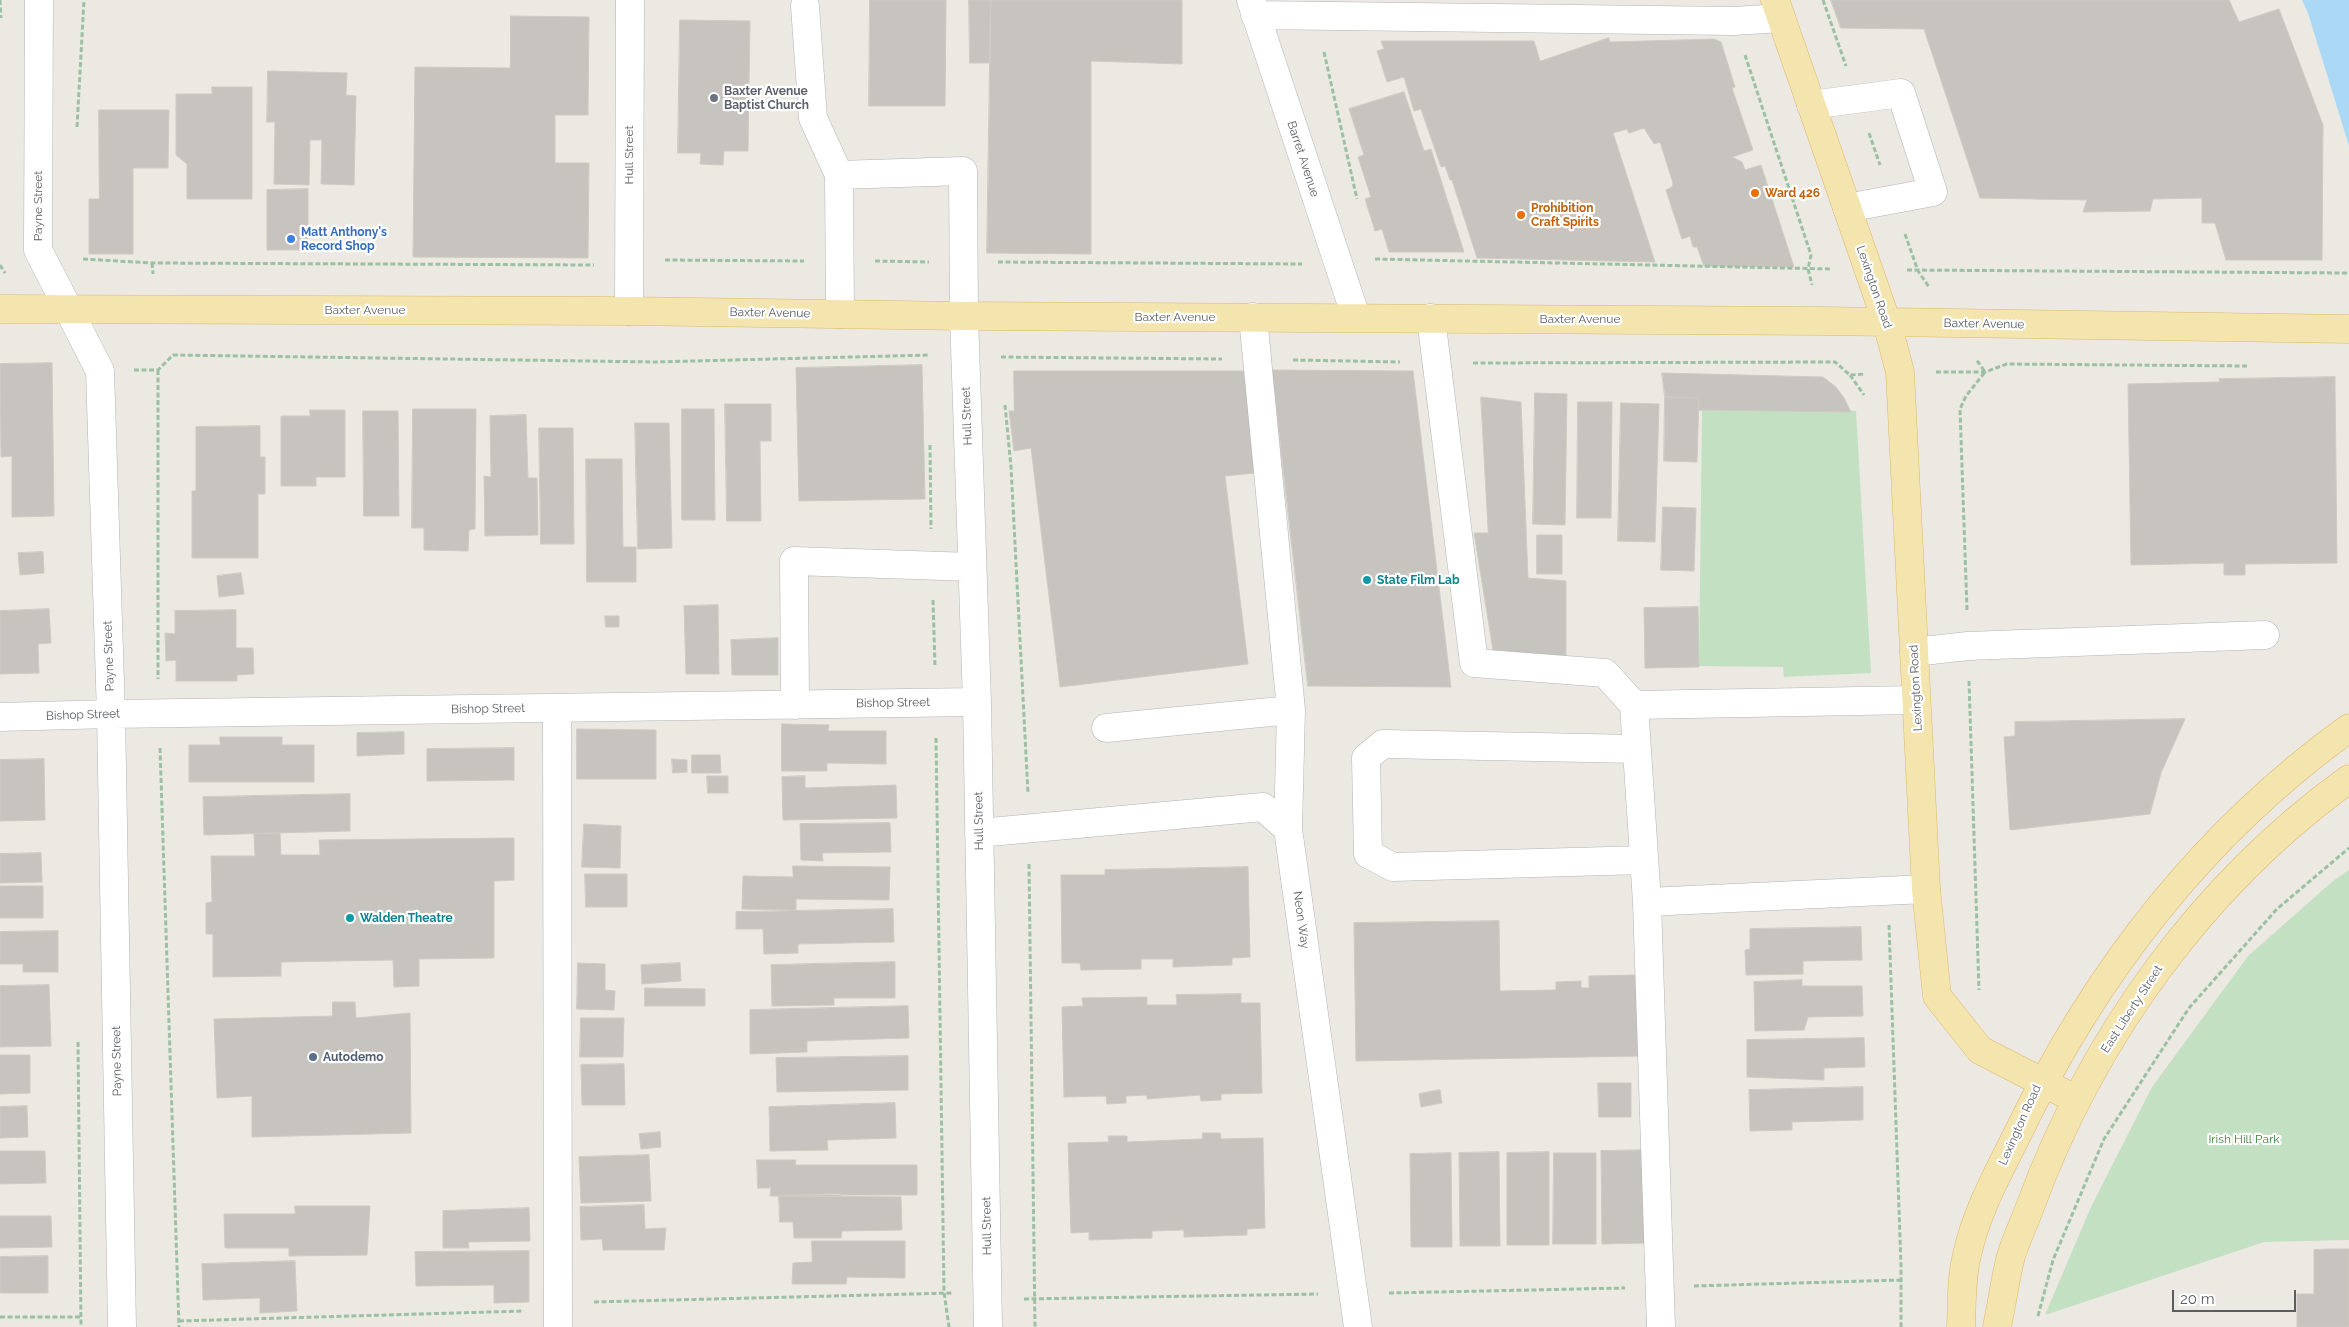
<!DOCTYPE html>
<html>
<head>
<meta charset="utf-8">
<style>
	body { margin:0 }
	#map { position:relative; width:2349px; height:1327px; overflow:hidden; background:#ece9e3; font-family:Raleway,sans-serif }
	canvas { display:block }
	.scale { position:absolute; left:2172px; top:1290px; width:124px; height:22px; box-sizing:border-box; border:2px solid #5b5e61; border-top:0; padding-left:6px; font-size:15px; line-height:18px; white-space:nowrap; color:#5b5e61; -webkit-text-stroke:4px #fff; paint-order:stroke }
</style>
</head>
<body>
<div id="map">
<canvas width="2349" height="1327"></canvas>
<div class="scale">20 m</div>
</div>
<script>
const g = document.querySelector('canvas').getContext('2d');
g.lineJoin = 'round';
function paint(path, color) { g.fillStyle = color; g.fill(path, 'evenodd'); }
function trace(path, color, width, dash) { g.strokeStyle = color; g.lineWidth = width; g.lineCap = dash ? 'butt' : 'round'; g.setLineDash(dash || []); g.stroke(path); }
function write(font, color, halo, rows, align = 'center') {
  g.font = font + ' Raleway,sans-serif'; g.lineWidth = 4.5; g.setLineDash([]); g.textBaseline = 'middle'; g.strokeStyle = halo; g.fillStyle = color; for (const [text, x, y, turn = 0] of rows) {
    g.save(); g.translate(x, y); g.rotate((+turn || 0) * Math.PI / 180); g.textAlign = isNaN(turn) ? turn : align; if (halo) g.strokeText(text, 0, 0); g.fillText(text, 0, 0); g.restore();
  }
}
const green = new Path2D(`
	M1702,410L1856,411L1871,673L1784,677L1783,667L1699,666Z
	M2349,870V1240L2264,1242L2045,1315L2091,1207L2152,1087L2248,956L2333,881Z`);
const water = new Path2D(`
	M2302,0H2349V146L2308,13Z`);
const building = new Path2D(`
	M870,0H946L945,106H869Z
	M969,0H991L989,63H970Z
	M991,0H1182V64L1091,61V254L987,253Z
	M1831,0H2229L2239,22L2279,9L2323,125L2322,260H2226L2215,223H2202V198L2153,199L2150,211L2083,212L2087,200L1980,198L1924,29L1841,28Z
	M511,16L589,17L588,115H555V163H589L588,258L413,257L415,67L510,68Z
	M680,20L750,21L748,151H724L723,165L700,164L701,153H678Z
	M1609,38L1610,42L1714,39L1721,42L1735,87L1732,88L1753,150L1732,157L1742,162L1745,170L1761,165L1794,267L1704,266L1697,247H1693L1690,236L1682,239L1666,190L1672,187L1673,183L1660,142L1654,144L1644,128L1629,133L1627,129L1613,133L1655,262L1477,258L1452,180H1450L1445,166L1441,167L1421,109L1414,111L1404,77L1387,82L1377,51L1384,49L1381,41H1534L1540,61Z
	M268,71L347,73L346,95L356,96L354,185L321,184L322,140H310L309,185L274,184L275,122H267Z
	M212,87H252V199H187V164L176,155V94H212Z
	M1404,92L1424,151L1431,149L1464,252H1389L1382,229L1375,231L1365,199L1371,197L1358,157L1364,155L1349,109Z
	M99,110H169L168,168H133V254H89V199H99Z
	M308,189V250H267V190Z
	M52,363L54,516L12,517V456L1,457L0,364Z
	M922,365L925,499L799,501L796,368Z
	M1272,370L1413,371L1451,687L1308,686Z
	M1014,371H1244L1255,473L1225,476L1248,664L1060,687L1031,448L1014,451L1009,411H1014Z
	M1662,373L1823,377L1836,387L1844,398L1851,412L1698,410L1699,398L1665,397Z
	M2335,377L2337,563L2245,564V575H2224V563L2131,565L2128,384L2220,382L2219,379Z
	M1535,393L1567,394L1565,525L1533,524Z
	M1481,397L1521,402L1528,578L1566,581V657L1493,650L1474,533H1488Z
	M1665,397L1699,398L1697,462L1664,461Z
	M1578,402H1612L1611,518H1577Z
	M1621,403L1659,404L1655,542L1618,541Z
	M725,404H771V441H760L761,521H727Z
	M413,409H476L475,529L469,530L468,551L424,550V528H412Z
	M682,409H714L715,520H682Z
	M310,410H345V477H316V486H281V416H310Z
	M363,411H398L399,516H364Z
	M526,415L528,478H537L538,535L485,536L484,476L491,477L490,416Z
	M635,423H669L672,548L638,549Z
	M260,426V457H265V494H258V558H192V491H196V427Z
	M539,428H573L574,544H541Z
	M586,459H622L623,547H636V582H587Z
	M1663,507L1696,508L1694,571L1661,570Z
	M1537,535H1562V574H1537Z
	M43,552L44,573L20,575L18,553Z
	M241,573L244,594L219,597L217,576Z
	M718,605L719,674H686L684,606Z
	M1698,607L1699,667L1645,668L1644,608Z
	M49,609L51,643L38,644L39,673L0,674V611Z
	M236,610V648H253L254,674L237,675V681H176V660L166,661L165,633L175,634V611Z
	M605,616H619V627H606Z
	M778,638V675H732L731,640Z
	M2185,719L2161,773L2150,814L2010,830L2004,737L2015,736V722Z
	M782,724L829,725L828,731H886V764L827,763V771H782Z
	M577,729L656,730V779H577Z
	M404,732V754L357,756V733Z
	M220,737H282V745H314V782H189V745H220Z
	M514,748V780L427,781V749Z
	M692,755H720L721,773H692Z
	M44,759L45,820L0,821V760Z
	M672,759L687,760V772L673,773Z
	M707,776H728V793H708Z
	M805,776V788L896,785L897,818L783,820L782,777Z
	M350,794V831L204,835L203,797Z
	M890,823L891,852L822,853L823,861L801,860L800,824Z
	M584,824L621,826L620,868L582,867Z
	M280,833L281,855H320L319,840L514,838V880L494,881V958L419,959V986L394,987L393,960L281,962V976L213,977V934H206V903L212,902L211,856H255L254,834Z
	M41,853L42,882L0,883V854Z
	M793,866L890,867L889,900L796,899V910L742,909L743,876L793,877Z
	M1248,867L1250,957L1232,958V965L1173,967V959H1141V969L1081,970L1080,963H1062L1061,875H1105V870Z
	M585,874H627V907H586Z
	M0,886H43V918H0Z
	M893,909L894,942L798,944V953L764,954L763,929H736V912Z
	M1499,921L1500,991L1556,990V982L1581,981V988H1589V976L1635,975L1640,988L1641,1056L1356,1061L1354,923Z
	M1861,927L1862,960L1803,961V974L1746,975L1745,950L1750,949V929Z
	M58,931V972H23V964H0V932Z
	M895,962V998H834V1005L772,1006L771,965Z
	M578,963L605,964V990L615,991L614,1010L577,1009Z
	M680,963L681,981L642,984L641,965Z
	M1802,980V986H1862L1863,1016L1808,1017L1804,1030L1755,1031L1754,982Z
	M49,985L51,1046L0,1047V986Z
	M645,988L705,989V1006H645Z
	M1241,994V1003H1260L1262,1093L1221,1094V1100L1201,1101L1200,1095L1147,1099V1095L1126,1096V1103L1107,1104L1106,1096L1064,1097L1062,1007L1083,1006L1082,998L1147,997V1005H1177L1176,995Z
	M333,1002H355L356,1018L410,1013L411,1133L252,1137V1096L217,1098L214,1019L332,1016Z
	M908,1006L909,1038L807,1041V1052L750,1054V1010Z
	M581,1018H624L623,1057H580Z
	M1864,1038L1865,1067L1824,1068V1080L1747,1077V1040Z
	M0,1055H30V1093L0,1094Z
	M908,1056V1090L777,1092L776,1058Z
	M624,1064L625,1105H582L581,1065Z
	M1598,1083H1631V1117H1599Z
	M1863,1087V1120L1792,1122V1130L1750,1131L1749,1090Z
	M1440,1090L1442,1103L1421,1107L1419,1094Z
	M895,1103L896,1138L827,1140L828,1150L770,1151L769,1107Z
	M27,1106L28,1137L0,1138V1107Z
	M660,1132L661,1147L641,1149L639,1134Z
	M1203,1133H1220L1221,1139L1263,1138L1265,1228L1247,1229V1235L1184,1237V1230L1152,1231V1238L1089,1240V1232L1071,1233L1068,1143L1109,1142L1108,1136H1127V1142L1202,1139Z
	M1646,1150L1647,1243L1602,1244L1601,1151Z
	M0,1151H45L46,1183L0,1184Z
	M1499,1152L1500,1246H1460L1459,1153Z
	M1549,1152V1245H1507V1153Z
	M1451,1153L1452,1247H1411L1410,1154Z
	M1554,1153H1596V1244H1553Z
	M649,1155L651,1201L581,1203L579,1157Z
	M757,1160H796L795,1165H917V1195H780L779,1196H770L771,1188H758Z
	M841,1194V1196H779L780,1195Z
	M779,1196L901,1197L902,1230L842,1231L841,1238H794L793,1222H780Z
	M644,1205L645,1229L666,1228L664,1250H603L602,1239L581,1240L580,1207Z
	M295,1206H370L367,1255L289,1256V1248H225L224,1214H295Z
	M529,1208L530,1241L468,1242L469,1248H443V1211Z
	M0,1216H51L52,1247L0,1248Z
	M812,1241H905V1278L847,1277L846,1284H792L793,1263L812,1262Z
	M2330,1249H2349V1327H2297V1294H2314V1250Z
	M529,1251V1302L494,1303V1285L416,1286L415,1252Z
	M48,1256V1293H0V1257Z
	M295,1261L297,1311L260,1313V1298L203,1300L202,1264Z`);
const path = new Path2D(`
	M0,0L1,18
	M1823,0L1846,66
	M1324,52L1357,199
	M1745,55L1811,255L1808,269L1812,285
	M77,127L84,0
	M1869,133L1880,165
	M1905,234L1918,271L1929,287
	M83,259L152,263L594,265
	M1375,259L1831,269
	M665,260L804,261
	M875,261L929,262
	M998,262L1302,264
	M152,263L153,274
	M0,265L5,273
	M1907,270L2349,273
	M1001,357L1222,359
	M1293,360L1400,362
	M1473,363L1835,362L1850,375L1865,374
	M134,370H158L173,355L654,362L930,355
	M158,370V679
	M1936,372H1985L2007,364L2248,366
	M1850,375L1864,395
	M1005,405L1011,467L1028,793
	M930,445L931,529
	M933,600L935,667
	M1967,610L1960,409L1966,396L1985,372L1976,359
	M1969,681L1979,990
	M936,738L944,1292L949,1327
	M160,748L179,1327
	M1029,864L1035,1327
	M1889,925L1901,1266V1327
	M78,1042L81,1327
	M1694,1286L1901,1280
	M1389,1293L1625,1288
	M1024,1299L1318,1294
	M594,1302L953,1293
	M2038,1316L2053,1260L2104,1139L2189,1008L2277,909L2349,848
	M0,1317H81
	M179,1321L524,1311`);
const minor = new Path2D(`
	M39,0L38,250L100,371L111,714L122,1327
	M1251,0L1356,317
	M805,6L813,118L839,175L963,171L964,316L977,702L988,1327
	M1255,15L1734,21L1781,18
	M1811,105L1901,93L1933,192L1847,208
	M839,175L840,314
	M629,311L630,0
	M1253,317L1291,710L1288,829
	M1431,318L1474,663L1605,673L1634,705
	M1914,652L1968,646L2265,635
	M795,705L794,561L972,567
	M557,708L558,1327
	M0,717L111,714L977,702
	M1106,728L1291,710
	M1637,749L1383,744L1366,758L1368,854L1393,867L1644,860
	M979,833L1263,807L1288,829L1358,1327
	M1647,902L1634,705L1916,700
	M1661,1327L1647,902L1926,889`);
const major = new Path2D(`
	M1775,0L1887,323L1900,372L1926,889L1937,996L1980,1050L2077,1100
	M0,309L629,311L964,316L1822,321L2349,329
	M1961,1327C1962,1304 1961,1278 1967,1255C1976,1213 1997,1175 2016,1137C2094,974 2202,834 2349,728
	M1997,1327C2002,1304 2005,1279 2011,1256C2016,1240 2024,1223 2030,1207C2092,1038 2203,884 2349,779`);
const markers = [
	[714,98,5,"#6b7280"],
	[1755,193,5,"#e8710a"],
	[1521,215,5,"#e8710a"],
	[291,239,5,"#3f7fe0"],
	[1367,580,5,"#0f9aa8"],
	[350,918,5,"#0f9aa8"],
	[313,1057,5,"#5c6f8a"]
];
const worshipNames = [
	["Baxter Avenue",724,91],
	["Baptist Church",724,105]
];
const streetNames = [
	["Hull Street",629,155,-90],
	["Barret Avenue",1303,159,72],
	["Payne Street",38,206,-90],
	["Lexington Road",1874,287,71],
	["Baxter Avenue",365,310],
	["Baxter Avenue",770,313,1],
	["Baxter Avenue",1175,317],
	["Baxter Avenue",1580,319],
	["Baxter Avenue",1984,324,1],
	["Hull Street",967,416,-92],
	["Payne Street",109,656,-92],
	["Lexington Road",1916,688,-93],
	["Bishop Street",893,703,-1],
	["Bishop Street",488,709,-1],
	["Bishop Street",83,715,-2],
	["Hull Street",979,821,-91],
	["Neon Way",1301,920,82],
	["East Liberty Street",2132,1009,-57],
	["Payne Street",117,1061,-91],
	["Lexington Road",2020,1125,-66],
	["Hull Street",987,1226,-91]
];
const foodNames = [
	["Ward 426",1765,193],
	["Prohibition",1531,208],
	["Craft Spirits",1531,222]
];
const shopNames = [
	["Matt Anthony's",301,232],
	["Record Shop",301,246]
];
const cultureNames = [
	["State Film Lab",1377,580],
	["Walden Theatre",360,918]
];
const serviceNames = [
	["Autodemo",323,1057]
];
const parkNames = [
	["Irish Hill Park",2244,1139]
];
paint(green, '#c4e0c2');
paint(water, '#abd8f4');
paint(building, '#c7c4bf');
trace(building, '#cfcac2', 1);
trace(minor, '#b0b3b6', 29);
trace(major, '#dfb669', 29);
trace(path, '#9cc0a4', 3, [5, 2.5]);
trace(minor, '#fff', 28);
trace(major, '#f4e5af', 28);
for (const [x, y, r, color] of markers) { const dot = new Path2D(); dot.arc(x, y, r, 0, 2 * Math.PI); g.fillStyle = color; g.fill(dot); trace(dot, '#fff', 2); }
write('bold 12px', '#5b616d', '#fff', worshipNames, 'left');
write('12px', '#5b5e61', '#fff', streetNames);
write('bold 12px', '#c56008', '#fff', foodNames, 'left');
write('bold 12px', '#366cbe', '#fff', shopNames, 'left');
write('bold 12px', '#0d838f', '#fff', cultureNames, 'left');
write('bold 12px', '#4e5e75', '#fff', serviceNames, 'left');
write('12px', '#407d3f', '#fff', parkNames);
</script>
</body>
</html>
